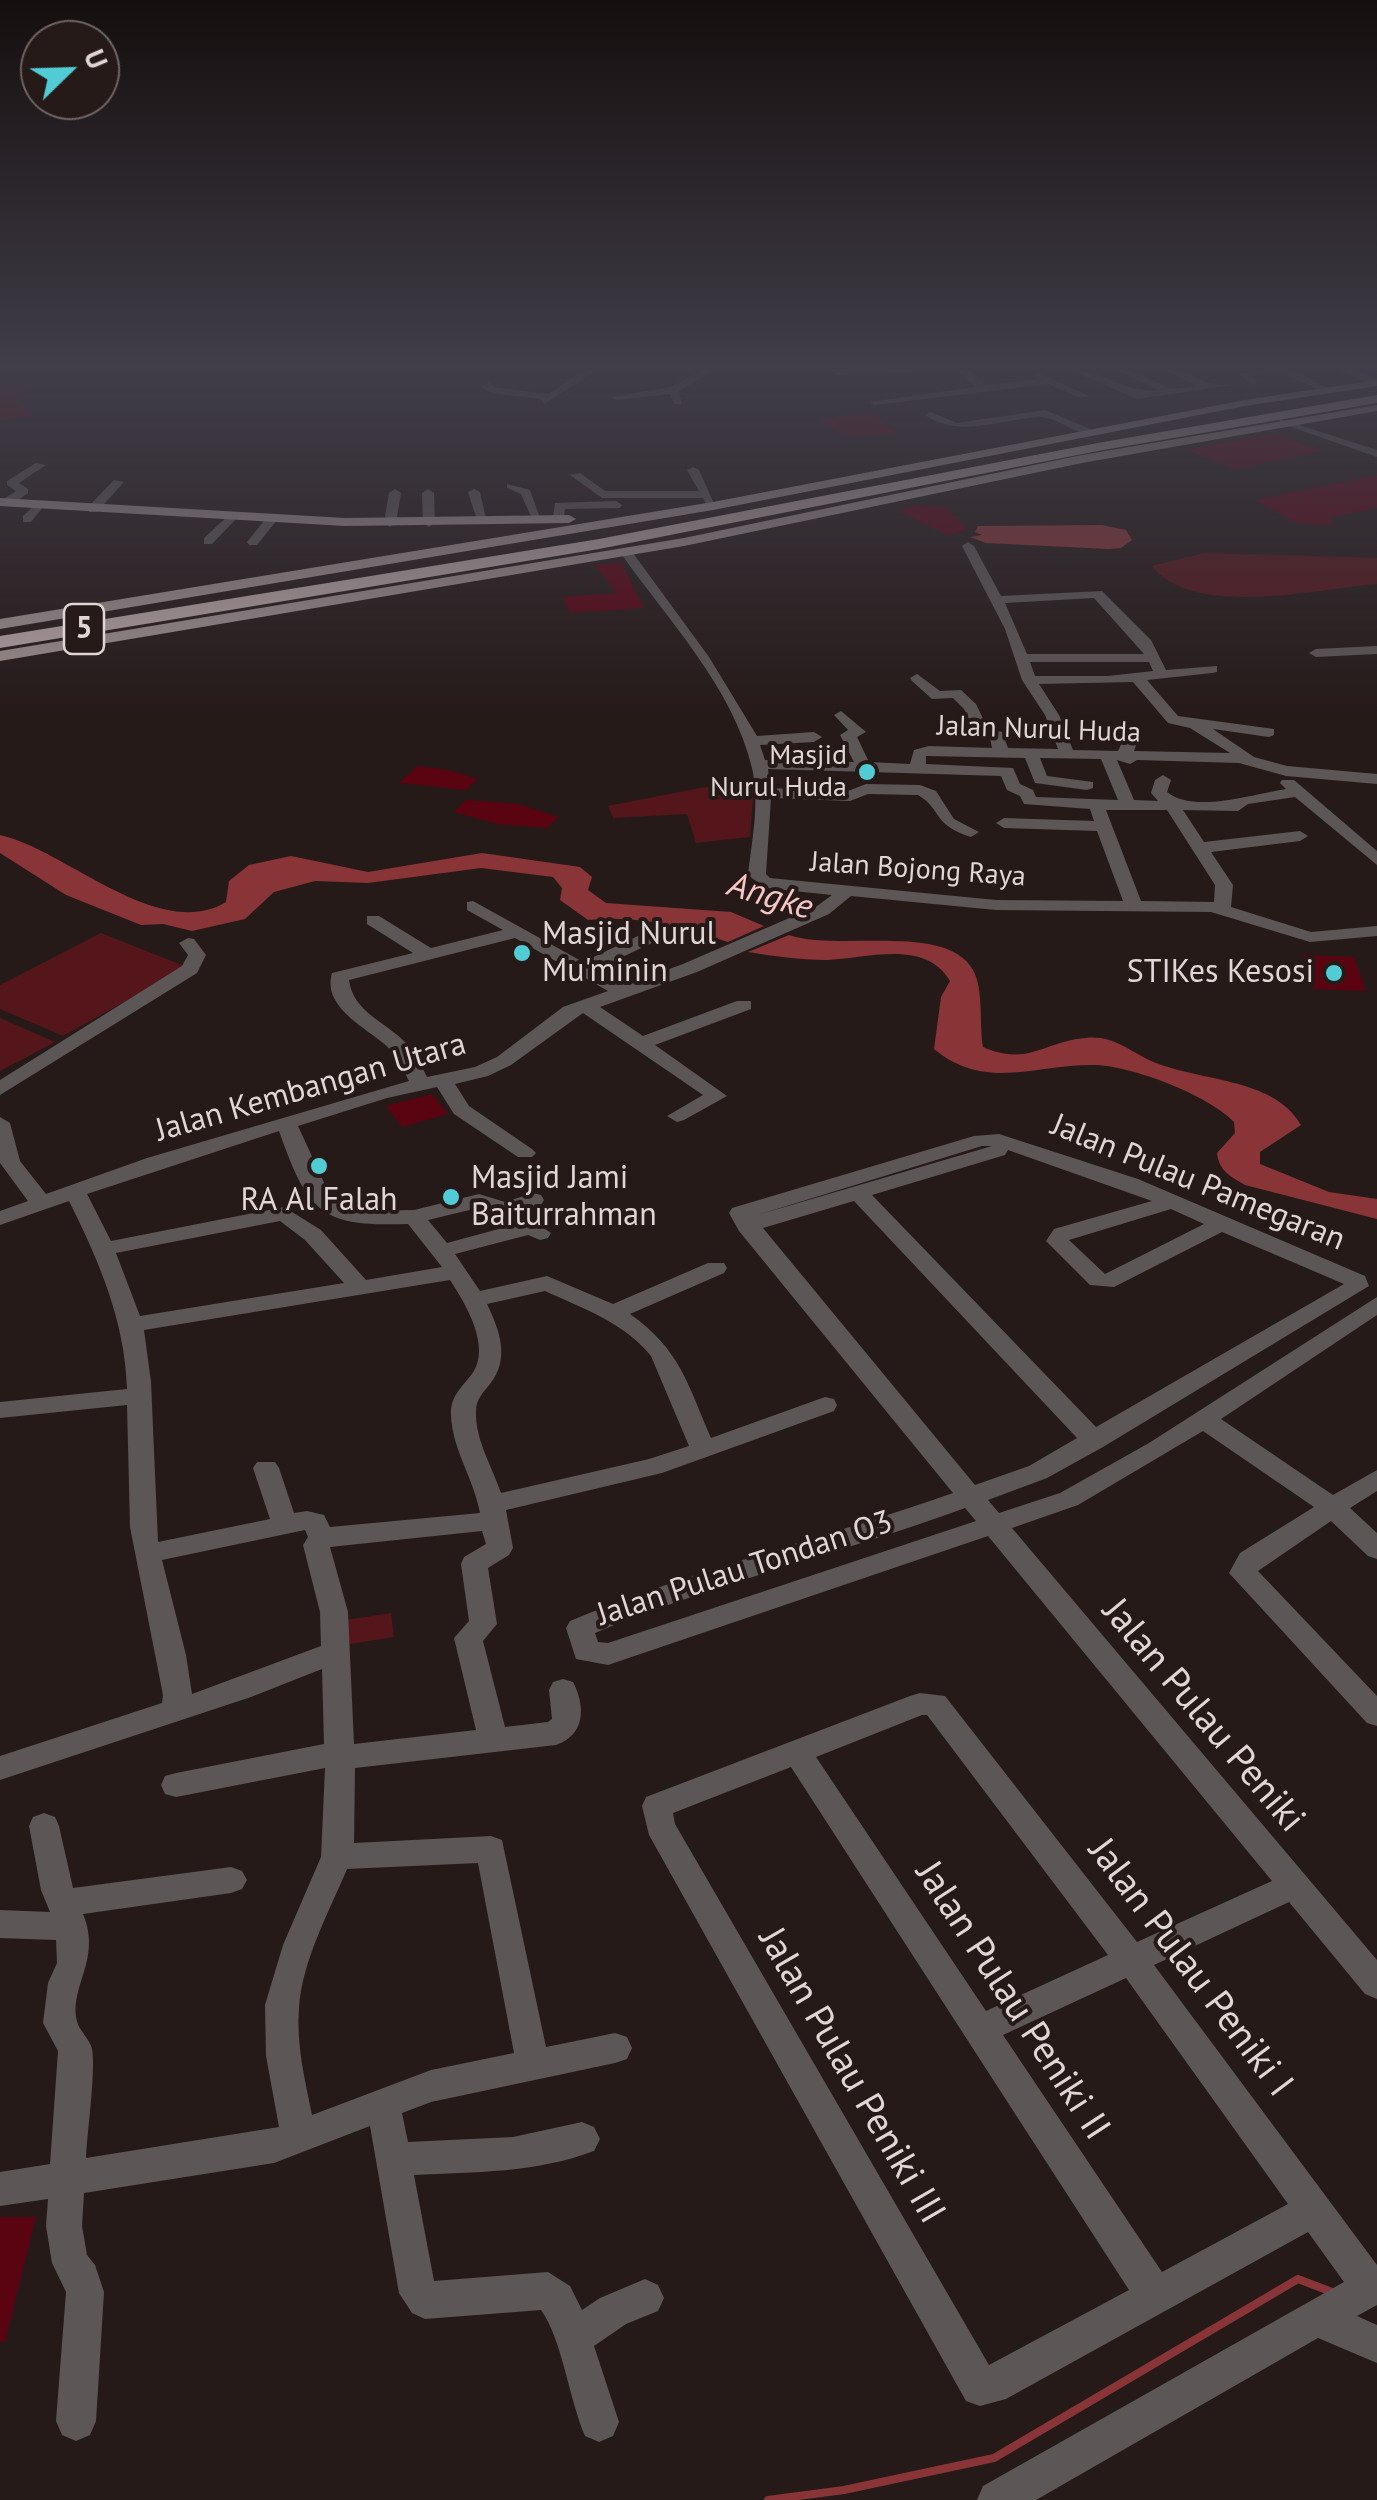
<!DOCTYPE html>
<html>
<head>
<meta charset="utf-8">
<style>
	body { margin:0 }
	#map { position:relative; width:1377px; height:2500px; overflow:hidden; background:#261a19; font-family:"PT Sans",sans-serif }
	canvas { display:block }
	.north { position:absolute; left:20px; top:20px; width:100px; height:100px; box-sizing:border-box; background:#261a19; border:2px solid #706564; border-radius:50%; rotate:67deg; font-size:28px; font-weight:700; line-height:40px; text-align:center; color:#dfd6d5 }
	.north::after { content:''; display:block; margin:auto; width:35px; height:45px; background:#51ccd4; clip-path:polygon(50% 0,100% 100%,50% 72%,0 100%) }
</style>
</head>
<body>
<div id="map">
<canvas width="1377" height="2500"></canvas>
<div class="north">U</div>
</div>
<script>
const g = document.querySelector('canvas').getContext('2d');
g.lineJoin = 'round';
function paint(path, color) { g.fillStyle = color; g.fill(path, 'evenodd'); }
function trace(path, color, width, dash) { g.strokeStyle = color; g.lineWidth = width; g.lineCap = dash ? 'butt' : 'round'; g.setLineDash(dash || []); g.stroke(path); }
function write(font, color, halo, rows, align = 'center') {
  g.font = font + ' "PT Sans",sans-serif'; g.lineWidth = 8; g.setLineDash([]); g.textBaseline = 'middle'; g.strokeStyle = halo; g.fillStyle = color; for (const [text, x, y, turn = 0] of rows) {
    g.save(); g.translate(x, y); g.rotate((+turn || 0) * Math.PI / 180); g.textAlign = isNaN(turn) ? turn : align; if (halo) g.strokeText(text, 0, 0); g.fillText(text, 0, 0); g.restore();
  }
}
const green = new Path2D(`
	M1204,553L1377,558V584C1317,589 1193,619 1152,566Z
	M754,785L750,837L696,843L687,814L613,818L608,806L705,787Z
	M101,933L187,967L63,1036L0,1009V985Z
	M0,1018L55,1042L0,1071Z
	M391,1613L394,1637L337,1646L334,1622Z`);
const water = new Path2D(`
	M1102,525L1126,530L1132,540L1121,548L1108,549L986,543L970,537L982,535L975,532L978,526Z
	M0,835C63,848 159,943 226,902L229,881L249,865L291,856L368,872L482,853L580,867L592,877L588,890L606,903L731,912L764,926L728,942C679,926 639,915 588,920L560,900L562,888L553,877L481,868L368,883L315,881L274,892L245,919L192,931L163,924L141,925L66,895L0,853Z
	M789,935C838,952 946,922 973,970C984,990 979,1024 983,1047C1028,1067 1045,1041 1086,1038C1112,1035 1128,1050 1149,1060C1196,1082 1273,1076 1301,1125L1260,1152V1164L1329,1192L1377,1199V1219L1245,1185C1230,1176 1219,1171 1217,1153L1235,1133L1234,1122C1209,1095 1128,1064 1091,1065C1033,1065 985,1091 934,1049L941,997L950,981C925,938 865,959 826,960C800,960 773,956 748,952Z`);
const stream = new Path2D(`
	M768,2500L844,2490L994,2458L1298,2279L1332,2292`);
const building = new Path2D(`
	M0,383H32L20,397L31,417L0,420Z
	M870,413L899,433L848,438L818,419Z
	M1273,433L1323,451L1236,469L1186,450Z
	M1377,475V508L1329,518L1332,525L1297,523L1255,500Z
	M915,505L947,508L967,529L949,536L899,511Z
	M621,562L644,608L570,613L563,597L616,593L596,565Z
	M418,766L448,770L478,779L466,790L399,783Z
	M466,800L518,804L559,817L547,828L497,824L454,812Z
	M1303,955L1354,957L1366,991L1314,989Z
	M432,1094L448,1114L402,1127L386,1106Z
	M0,2217H36L5,2342H0Z`);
const minor = new Path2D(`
	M585,370H597L544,404L540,399L491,393L481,387L489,382L494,387L548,394Z
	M702,370H714L679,391L682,404H674L670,394L616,400L611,397L671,387Z
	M832,370H938L836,375Z
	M958,370H969L986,385L1037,379L1033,376L1038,373L1089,396L1080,398L1048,384L875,405L870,402L975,387Z
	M1071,370C1103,370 1126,394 1158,390L1118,370H1131L1171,389L1197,386L1166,370H1179L1211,384L1232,385L1137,399Z
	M1254,370H1293L1331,390L1322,392L1284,373L1252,376L1258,382L1253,385L1239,374Z
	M1339,370H1353L1377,379V386Z
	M1045,410L1097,432C1080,440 1058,416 1039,417C999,419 961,439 925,415L930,412L957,423Z
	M1280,419L1377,450V457L1280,423Z
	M36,463L46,465L19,483L28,489V493L10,506H2V500L16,491L7,485V481Z
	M693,467L699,470L715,506H707L703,498H602L570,475L580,473L605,491H699L687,470Z
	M114,480L124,482L97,512H89V506Z
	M507,484L530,490L541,521H533L521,494L507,488Z
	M395,489L401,493L396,523L390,527L384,523L389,493Z
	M428,489L434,493L435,523L429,527L423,523L422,493Z
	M474,489L480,492L487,523L477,520L468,492Z
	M616,501L622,505L620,508L565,509L563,521L553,518L555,503Z
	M38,502L44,506L31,522H23V516Z
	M232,512L238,516L236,519L212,544H204V538Z
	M268,516L278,519L257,545H249L247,542Z
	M968,542L974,546L1001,596L1102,591L1151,640L1166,670L1217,666V672L1212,673L1147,680L1178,716L1274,729V735L1269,737L1213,729L1254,757L1287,766L1377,774V784L1286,776L1239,763L1137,760L1130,764L1117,760L1134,800L1158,801L1151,793L1155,780L1163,775L1171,780L1167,792C1194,814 1253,794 1286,789L1280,783L1282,780H1294L1377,851V865L1295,797L1248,804L1238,811L1183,810L1204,842L1300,831L1308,836L1300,841L1211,852L1233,885L1231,907L1311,932L1377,926V936L1310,942L1211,912L996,910L851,896L829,914L697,972L600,1007L643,1036L737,1001H751V1009L655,1045L727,1096L684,1120L677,1122L667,1116L703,1095L583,1013L511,1065L488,1076L455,1084L469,1106L532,1149L536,1153L532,1157H518L454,1114L437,1087L387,1098L298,1126L327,1189L353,1211L414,1210L479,1194L505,1202L533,1193L541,1195L544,1200L541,1205L505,1216L478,1208L428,1220L447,1243L532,1220L551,1233L548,1238L540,1240L528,1235L455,1254L480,1291L547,1276L613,1304L708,1263H724L727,1268L724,1273L630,1314C680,1349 688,1385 711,1438L825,1397L834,1399L837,1405L834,1411L662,1473L506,1510L513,1548L509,1555L488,1568L497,1624L483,1641L505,1727L548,1722L552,1719L549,1690L553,1682L563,1679L573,1682C586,1707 585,1735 556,1745L355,1768L354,1843L491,1836L502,1840L546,2047L615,2033L627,2037L632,2048L627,2059L615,2063L431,2102L402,2113L408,2142L513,2137L582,2122L594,2127L600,2139L594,2151C536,2173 475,2172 414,2175L434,2281L548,2272L570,2286L582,2310L600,2298L645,2279L658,2285L664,2298L658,2311L626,2324L594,2346L619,2422L613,2436L599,2442L585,2436C569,2399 562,2339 541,2310L425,2319L412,2313L399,2293L370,2126L274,2163L84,2193L82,2226L87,2255L95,2265L104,2292L96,2421L90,2435L76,2441L62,2435L56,2421L66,2292L52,2263L46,2226L48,2199L0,2206V2172L50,2164L58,2051L43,2023L48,1983L57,1963L56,1940L0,1938V1910L50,1912L41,1890L29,1826L33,1817L44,1813L55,1817L59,1826L73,1888L231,1867L242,1871L247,1880L242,1889L231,1893L83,1914C102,1960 69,1986 77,2021C79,2031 90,2039 92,2049C96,2071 87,2133 86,2158L279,2127L266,2056L265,2005L283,1945L321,1857L325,1768L176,1797L165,1794L161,1785L165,1776L176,1773L324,1744L322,1669L251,1697L0,1780V1756L162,1703L163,1695L130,1527L127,1405L0,1418V1402L127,1389C125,1321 99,1261 69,1201L0,1225V1211L28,1201L0,1163V1117L10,1123L20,1161L46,1194L147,1158L409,1081C404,1072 400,1061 393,1052C373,1030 321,1010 332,973L413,953L367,924V916H379L431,948L503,930L467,910V902L473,901L583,962L659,926H671V934L597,969L625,985L683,964L817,906L832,895L765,888L748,875C752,840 760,802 752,768C733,687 666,618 620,552L630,549L709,657L757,736L814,732L822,737L814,742L760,745L765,760L854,762L840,735L848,730L834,715L841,711L866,732L857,737L869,762L910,764L914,750L929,746L992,748L990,738L977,735L964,709L953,698L932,699L912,681L910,678L917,674L940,691L961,690L976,704L988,729L1002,732L1008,748L1058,749L1045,715L1022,680L1005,629L962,546ZM1094,598L1144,654H1027L1005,603ZM1030,662H1149L1153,671L1108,676H1035ZM1133,682L1168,723L1190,728L1230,753L1134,751L1139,737L1131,732L1126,734L1118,751L1073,750L1059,715L1039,684ZM926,756L1025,758L1035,783L1087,790L1093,788V782L1047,776L1040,758L1101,759L1118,800L1036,797L1033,790L1020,784L1013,768L926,764ZM768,769L1001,776L1007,790L1020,796L1024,804L1090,809L1094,821L1004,818L996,823L1004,828L1097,831L1123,901L996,900L770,878L766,874L771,798L850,801L868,794L918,795C942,809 932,825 971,837L979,832L954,819L936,791L920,785L866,784L848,791L770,788ZM1106,810H1167L1215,885L1214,902L1141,901ZM515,938L608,991L563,1007L497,1057L475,1067L427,1077C421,1065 416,1053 406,1043C386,1022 353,1012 349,980ZM279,1131C308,1213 321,1227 408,1224L442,1267L366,1280L321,1230L284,1207L111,1241L87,1194ZM280,1221L305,1240L344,1283L140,1316L116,1253ZM450,1280C465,1303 492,1347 472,1374C461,1388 450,1397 451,1415C452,1449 474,1479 480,1513L330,1527L324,1515L307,1511L294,1513L279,1468L275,1462H257L253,1468L270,1519L158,1542L151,1382L144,1330ZM545,1291C582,1308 625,1323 651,1356L689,1446L649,1459L501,1493C492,1466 475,1440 476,1411C476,1399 483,1393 490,1384C510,1359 500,1331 487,1304ZM305,1530L308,1537L303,1545L320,1612L321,1646L192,1694L186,1655L162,1560ZM482,1531L486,1544L464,1557L461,1564L469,1621L454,1638L476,1730L354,1744L348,1612L330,1547ZM478,1863L514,2053L431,2070L312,2115C305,2080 296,2044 299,2008C302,1961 329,1912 347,1869Z
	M1377,646V654L1316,657L1309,653L1316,649Z
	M188,938L194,939L206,955L197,973L0,1095V1080L182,966L188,955L179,943Z
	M999,1134L1138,1179L1365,1276L1369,1286L1103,1447L1047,1478L988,1500L999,1513L1060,1493L1149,1443L1377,1297V1315L1221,1419L1333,1495L1377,1470V1491L1350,1508L1377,1533V1559L1368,1556L1331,1521L1258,1571L1377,1696V1726L1367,1723L1229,1573L1240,1553L1314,1507L1203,1431L1078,1505L1012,1528L1377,1960V1999L1365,1994L1289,1902L1154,1965L1377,2265V2305L1357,2316L1377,2325V2363L1318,2338L1036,2500H977L983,2486L1344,2282L1308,2232L1006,2399L980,2406L966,2401L649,1835L642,1806L646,1797L910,1696L920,1693L945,1696L1137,1942L1272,1881L988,1536L608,1665L576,1659L566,1628L570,1621C694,1569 826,1538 953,1493L739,1231L729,1213L732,1208L974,1136ZM982,1146H992L754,1216ZM1008,1150L1152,1201L1054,1229L1046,1241L1090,1285L1114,1287L1222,1232L1344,1284L1096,1427L872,1195L1005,1155ZM854,1201L1077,1438L1029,1466L975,1485L763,1228ZM1171,1209L1204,1224L1105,1274L1069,1240ZM965,1508L976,1521L608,1643L598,1642L595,1633C715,1583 843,1553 965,1508ZM922,1715H927L1108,1955L986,2011L816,1757ZM791,1767L1129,2290L989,2365L675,1824L673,1813ZM1126,1978L1288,2204L1162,2272L1003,2035Z`);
const major = new Path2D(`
	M1377,380V386L1245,406L713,510L0,629V619L713,502L1245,400Z
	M1377,405V411L1082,463L684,546L0,661V651L684,538L1082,455Z
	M0,498L345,518L569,515L576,519L569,523L345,526L0,506Z`);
const highway = new Path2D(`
	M1377,395V403L1103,450L599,549L0,648V636L599,539L1103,442Z`);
const markers = [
	[867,772,10,"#51ccd4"],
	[522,953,10,"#51ccd4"],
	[1334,973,10,"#51ccd4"],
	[319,1166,10,"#51ccd4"],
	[451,1197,10,"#51ccd4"]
];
const farStreetnames = [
	["Jalan Nurul Huda",1039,730,2],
	["Jalan Bojong Raya",918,870,4]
];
const farPoinames = [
	["Masjid",847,756],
	["Nurul Huda",847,788]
];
const shields = [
	[84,629,40]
];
const shieldNames = [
	["5",84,629]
];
const poiNames = [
	["Masjid Nurul",542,935],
	["Mu'minin",542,972],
	["STIKes Kesosi",1314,973,"right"],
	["Masjid Jami",471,1179],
	["Baiturrahman",471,1216],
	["RA Al Falah",319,1201,"center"]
];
const streetNames = [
	["Jalan Kembangan Utara",311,1088,-16],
	["Jalan Pulau Pamegaran",1198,1183,22],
	["Jalan Pulau Tondan O3",745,1569,-18]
];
const waterNames = [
	["Angke",770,897,17]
];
const nearStreetnames = [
	["Jalan Pulau Peniki",1203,1716,50],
	["Jalan Pulau Peniki I",1190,1968,53],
	["Jalan Pulau Peniki II",1012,2001,57],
	["Jalan Pulau Peniki III",851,2076,60]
];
paint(green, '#54161a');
paint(water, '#893437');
trace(stream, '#893437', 8);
paint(building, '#5a0412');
paint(minor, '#5d5656');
paint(major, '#9d8f8e');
paint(highway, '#b6a5a4');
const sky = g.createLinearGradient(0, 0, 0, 720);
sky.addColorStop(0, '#150e0e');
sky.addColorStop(0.51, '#413e49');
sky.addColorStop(1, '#413e4900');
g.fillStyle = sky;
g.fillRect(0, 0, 1377, 720);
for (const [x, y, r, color] of markers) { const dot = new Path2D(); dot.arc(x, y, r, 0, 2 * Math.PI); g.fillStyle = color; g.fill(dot); trace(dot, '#261a19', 4); }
write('28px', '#dfd6d5', '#261a19', farStreetnames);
write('28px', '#dfd6d5', '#261a19', farPoinames, 'right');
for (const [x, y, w] of shields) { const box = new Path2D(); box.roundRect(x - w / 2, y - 25, w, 50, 8); g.fillStyle = '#261a19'; g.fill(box); trace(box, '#dfd6d5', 2.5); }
write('bold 30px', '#dfd6d5', null, shieldNames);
write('32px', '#dfd6d5', '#261a19', poiNames, 'left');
write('32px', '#dfd6d5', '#261a19', streetNames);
write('italic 35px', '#fac7c5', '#261a19', waterNames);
write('38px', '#dfd6d5', '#261a19', nearStreetnames);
</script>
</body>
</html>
